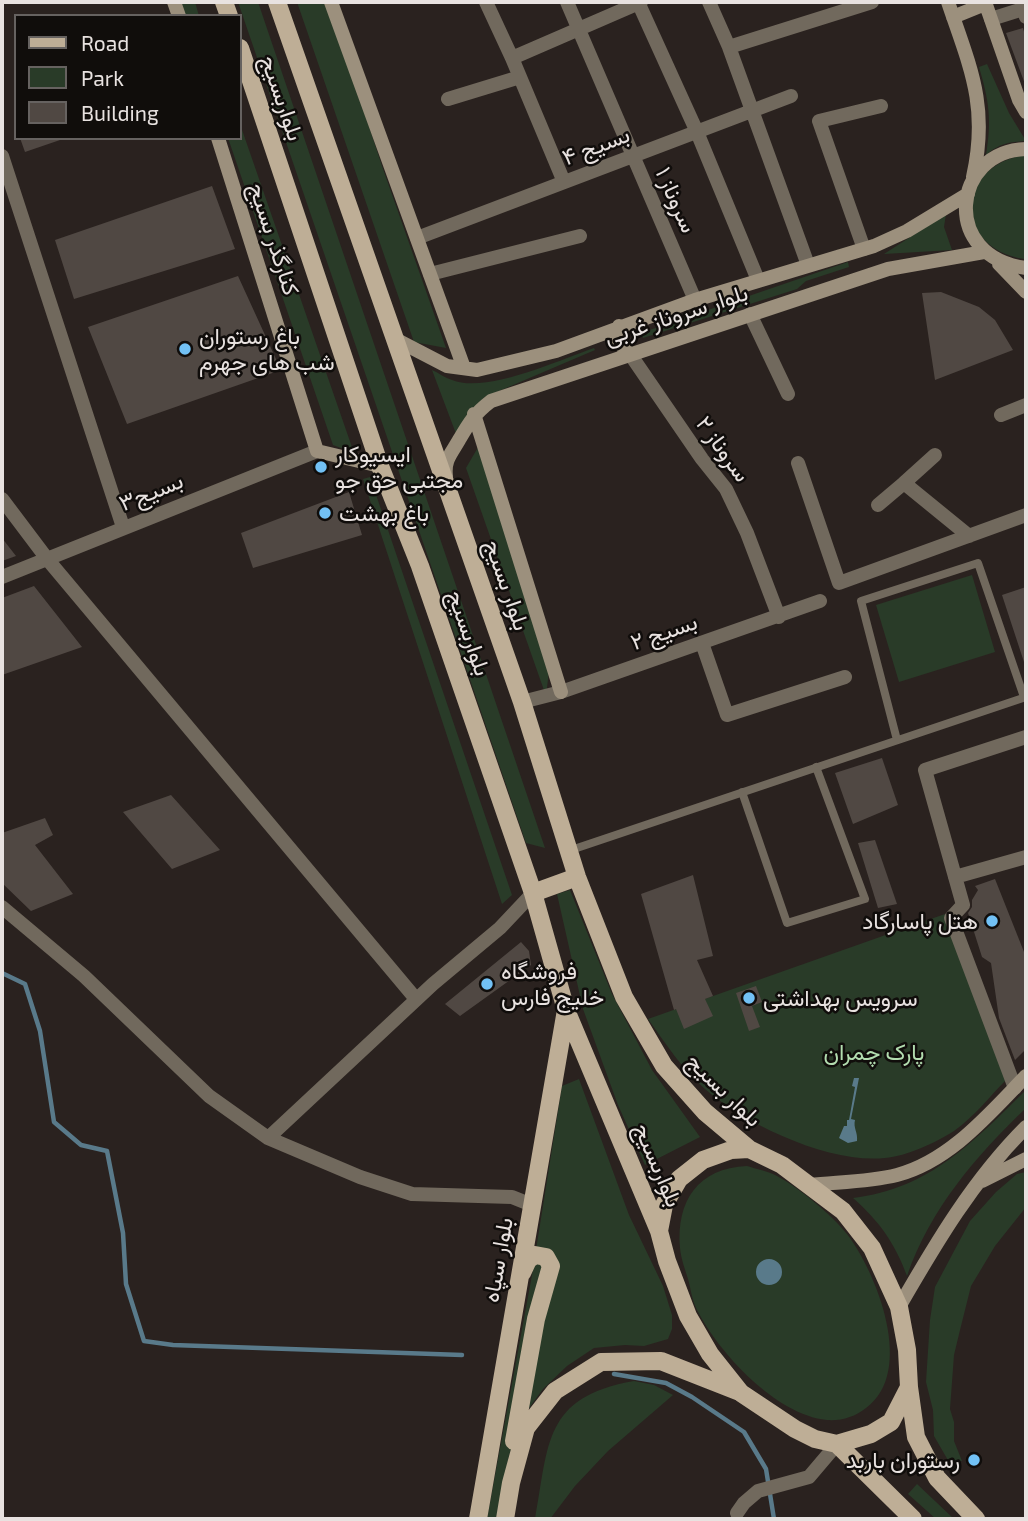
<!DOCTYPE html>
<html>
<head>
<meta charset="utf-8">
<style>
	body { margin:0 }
	#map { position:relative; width:1028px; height:1521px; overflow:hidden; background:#2a221f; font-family:"Exo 2",sans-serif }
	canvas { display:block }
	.frame { position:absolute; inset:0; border:4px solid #e8e2e0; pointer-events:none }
	.legend { position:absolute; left:14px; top:14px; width:228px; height:126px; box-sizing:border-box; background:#100d0b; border:2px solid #666260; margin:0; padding:9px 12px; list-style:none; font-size:21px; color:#e8e2e0 }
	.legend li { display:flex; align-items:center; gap:14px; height:35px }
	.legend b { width:35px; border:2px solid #666260 }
</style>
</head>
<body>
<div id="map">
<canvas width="1028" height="1521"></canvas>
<div class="frame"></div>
<ul class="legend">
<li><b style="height:9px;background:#beae96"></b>Road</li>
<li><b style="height:19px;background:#293b28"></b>Park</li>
<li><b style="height:19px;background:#504843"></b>Building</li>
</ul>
</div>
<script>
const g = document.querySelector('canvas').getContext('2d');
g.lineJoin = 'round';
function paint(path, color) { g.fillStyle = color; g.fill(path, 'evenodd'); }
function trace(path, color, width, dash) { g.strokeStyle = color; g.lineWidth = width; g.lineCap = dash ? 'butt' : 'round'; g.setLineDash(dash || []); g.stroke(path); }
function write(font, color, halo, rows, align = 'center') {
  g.font = font + ' "Exo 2",Vazirmatn,sans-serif'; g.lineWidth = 5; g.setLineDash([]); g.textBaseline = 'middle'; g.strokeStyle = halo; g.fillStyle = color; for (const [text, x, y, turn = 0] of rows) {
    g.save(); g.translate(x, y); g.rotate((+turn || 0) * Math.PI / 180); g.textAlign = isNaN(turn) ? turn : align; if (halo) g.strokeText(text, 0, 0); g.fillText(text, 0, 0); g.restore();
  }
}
const green = new Path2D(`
	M181,2H195L199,16H185Z
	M238,2H258L545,848L526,843Z
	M297,2H328L382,166L446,348L414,342Z
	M987,64L1009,113L1026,141C1009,142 1000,143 986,155C992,120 989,101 979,67Z
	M240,124L354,453L333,445L228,138H240Z
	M1026,155V259H1024C952,248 956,164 1026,155Z
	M946,214L944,227L952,250L884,254Z
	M848,262L849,267L806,281L797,289L643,338L641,333Z
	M594,348L595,350L485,397C471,409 465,421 458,439L432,370C439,373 445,378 452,380C486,394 559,360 594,348Z
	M484,437L551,654L546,696L466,468Z
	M370,477L512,895L502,904L363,479Z
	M972,575L995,652L899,682L876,605Z
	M570,890L612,994L652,1070L700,1137L645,1165L618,1105L583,1009L557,894Z
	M945,914L1007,1079C989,1097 975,1116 954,1131C935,1143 907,1156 885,1158C830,1164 746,1125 705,1089C682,1069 666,1044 648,1019Z
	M579,1079L629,1215L663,1286L672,1315V1329L668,1339L644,1346L625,1345L594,1348L567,1366L543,1389L521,1419L509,1456L496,1519H487L532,1275L562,1086Z
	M1026,1090V1108C976,1156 930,1209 907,1276C895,1243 879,1221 853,1198C930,1189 974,1141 1026,1090Z
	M747,1166C756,1169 768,1171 777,1176C799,1188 831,1214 847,1234C877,1273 916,1372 866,1408C855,1417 841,1421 827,1420C776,1415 719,1353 697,1310C692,1300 691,1290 688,1279C685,1269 681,1259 680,1248C676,1201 698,1168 747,1166Z
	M1026,1172V1207L995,1246L971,1286L960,1330L954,1355L950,1409L954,1422V1441L962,1461L949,1462L934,1436L933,1410L926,1382L930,1320L935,1287L970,1221L996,1192L1017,1174Z
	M634,1381L654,1385L673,1395L608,1451L575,1486L550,1519H535C549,1444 543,1397 634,1381Z
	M917,1484L954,1519H936L908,1494Z`);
const water = new Path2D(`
	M854,1078H859L851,1119L855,1120C853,1128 858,1132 857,1141L848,1143L839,1138L844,1126H847V1120H849L855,1087L852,1086Z
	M756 1272a13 13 0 1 1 26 0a13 13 0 1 1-26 0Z`);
const stream = new Path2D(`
	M2,973L25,984L40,1031L54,1122L81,1145L107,1151L123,1233L126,1284L144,1341L173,1345L462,1355
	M614,1374L666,1383L692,1397L744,1432L766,1469L774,1519`);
const building = new Path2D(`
	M1023,28L1026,39L1025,84L1006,33Z
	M20,138H60V140L25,152Z
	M212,186L235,249L74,299L55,240Z
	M238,276L281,370L127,424L88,327Z
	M941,292L979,307L995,320L1013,350L935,380L922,293Z
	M349,492L362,535L253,568L241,533Z
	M2,538L16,556L2,561Z
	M34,586L82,647L2,675V598Z
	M1026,587V661L1024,662L1002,595Z
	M882,758L898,805L853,824L835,773Z
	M171,795L220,850L172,869L123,812Z
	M45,818L53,835L35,845L73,894L31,911L2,883V833Z
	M875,840L897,904L878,908L858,843Z
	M693,875L713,956L697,960L713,996L705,999L713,1016L684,1029L676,1009L674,1010L641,894Z
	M995,879L1026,957V1049L1015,1060L999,1018L991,963L982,957L968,913L972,907V900L978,890L975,886Z
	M521,942L529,951L531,965L460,1016L445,1004Z
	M756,986L762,1002L752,1006L760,1027L749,1031L736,993Z`);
const lane = new Path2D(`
	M897,740L861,601L978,563L1024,697
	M742,792L787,923L865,899L816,767
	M568,851L1026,697`);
const street = new Path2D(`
	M486,2L512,58L564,182
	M567,2L695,300
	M638,2L697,132L758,280
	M709,2L729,47L808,265
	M991,19L1023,9L1026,17
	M729,47L872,2
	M512,58L641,2
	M448,99L520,77
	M2,156L123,527
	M417,238L791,96
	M864,249L819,121L881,106
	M430,274L580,236
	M750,314L788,394
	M630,354L702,459L726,489L747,533L779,617
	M1001,415L1026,405
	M798,463L839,583L1026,515
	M904,483L935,455
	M2,499L48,560L416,999
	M878,505L904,483L969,536
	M2,577L317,451
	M702,643L727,715L845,677
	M522,702L561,692L820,601
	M955,877L1026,857
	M2,907L84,976L209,1096L268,1138L360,1177L412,1194L512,1197L532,1205
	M1015,1088L951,918L963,905L925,770L1026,737
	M268,1138L433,984L500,928L533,893
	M737,1513L744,1503L758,1491L809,1477L837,1444`);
const secondary = new Path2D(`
	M174,2L179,16
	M331,2L464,368
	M948,2C970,67 989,106 973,177
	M985,2L1019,100L1026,112
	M953,17L985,4
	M218,138L317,451L380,466
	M1026,149C952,151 940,257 1026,268
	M999,264L1026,292
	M619,326V343L630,354
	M395,339L447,366L477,370L556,351L695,300L874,246L907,231L968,194
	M474,414L561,692
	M446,476C444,460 451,454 459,440C469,423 474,414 491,401L888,269L984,252
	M982,1181L1026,1159
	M810,1185C838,1182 869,1182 897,1175C950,1161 989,1114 1026,1076
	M899,1307C936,1243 973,1180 1026,1127`);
const primary = new Path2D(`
	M224,2L229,16
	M277,2L522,702L577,877L624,997L664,1066L705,1112L749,1149
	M240,48L380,466L420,566L533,893L566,1010L659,1231L667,1261L688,1316L710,1354L741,1393L795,1429L815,1439L837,1444L871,1434L891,1422L909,1387L907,1350L899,1307L872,1248L843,1211L782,1165L749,1149L731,1150L703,1160L679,1179L664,1205L659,1231
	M533,893L577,877
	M909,1387L916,1437L937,1478L976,1519
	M514,1441L536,1319L551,1266L546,1257L535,1255L528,1260L522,1273
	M837,1444L913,1519
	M478,1519L566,1010
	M505,1519L511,1483L526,1428L555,1391L601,1362L661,1361L740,1392`);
const markers = [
	[185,349,7,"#72c1f5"],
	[321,467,7,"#72c1f5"],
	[325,513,7,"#72c1f5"],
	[992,921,7,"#72c1f5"],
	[487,984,7,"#72c1f5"],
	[749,998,7,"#72c1f5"],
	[974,1460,7,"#72c1f5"]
];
const streetNames = [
	["بلواربسیج",282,98,71],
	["بسیج ۴",596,146,-21],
	["سروناز ۱",676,200,66],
	["کنارگذر بسیج",274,239,72],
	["بلوار سروناز غربی",676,315,-18],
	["سروناز ۲",723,449,54],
	["بسیج۳",151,492,-22],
	["بلوار بسیج",507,585,71],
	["بسیج ۲",664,632,-19],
	["بلواربسیج",469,633,71],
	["بلوار بسیج",724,1090,44],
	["بلواربسیج",658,1165,67],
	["بلوار سپاه",498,1260,-80]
];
const poiNames = [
	["باغ رستوران",199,336],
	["شب های جهرم",199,362],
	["ایسیوکار",335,454],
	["مجتبی حق جو",335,480],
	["باغ بهشت",339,513],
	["هتل پاسارگاد",978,921,"right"],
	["فروشگاه",501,971],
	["خلیج فارس",501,997],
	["سرویس بهداشتی",763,998],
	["رستوران باربد",960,1460,"right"]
];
const parkNames = [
	["پارک چمران",874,1052]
];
paint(green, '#293b28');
paint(water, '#597a8a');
trace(stream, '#597a8a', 4.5);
paint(building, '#504843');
trace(lane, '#71695d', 8);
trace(street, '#71695d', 14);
trace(secondary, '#9c907d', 14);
trace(primary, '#beae96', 18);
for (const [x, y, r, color] of markers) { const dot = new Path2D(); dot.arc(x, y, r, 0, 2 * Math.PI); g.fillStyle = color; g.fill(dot); trace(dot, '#100d0b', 2.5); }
write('23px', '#e8e2e0', '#100d0b', streetNames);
write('23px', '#e8e2e0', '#100d0b', poiNames, 'left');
write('23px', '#b2dcaf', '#100d0b', parkNames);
</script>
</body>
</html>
